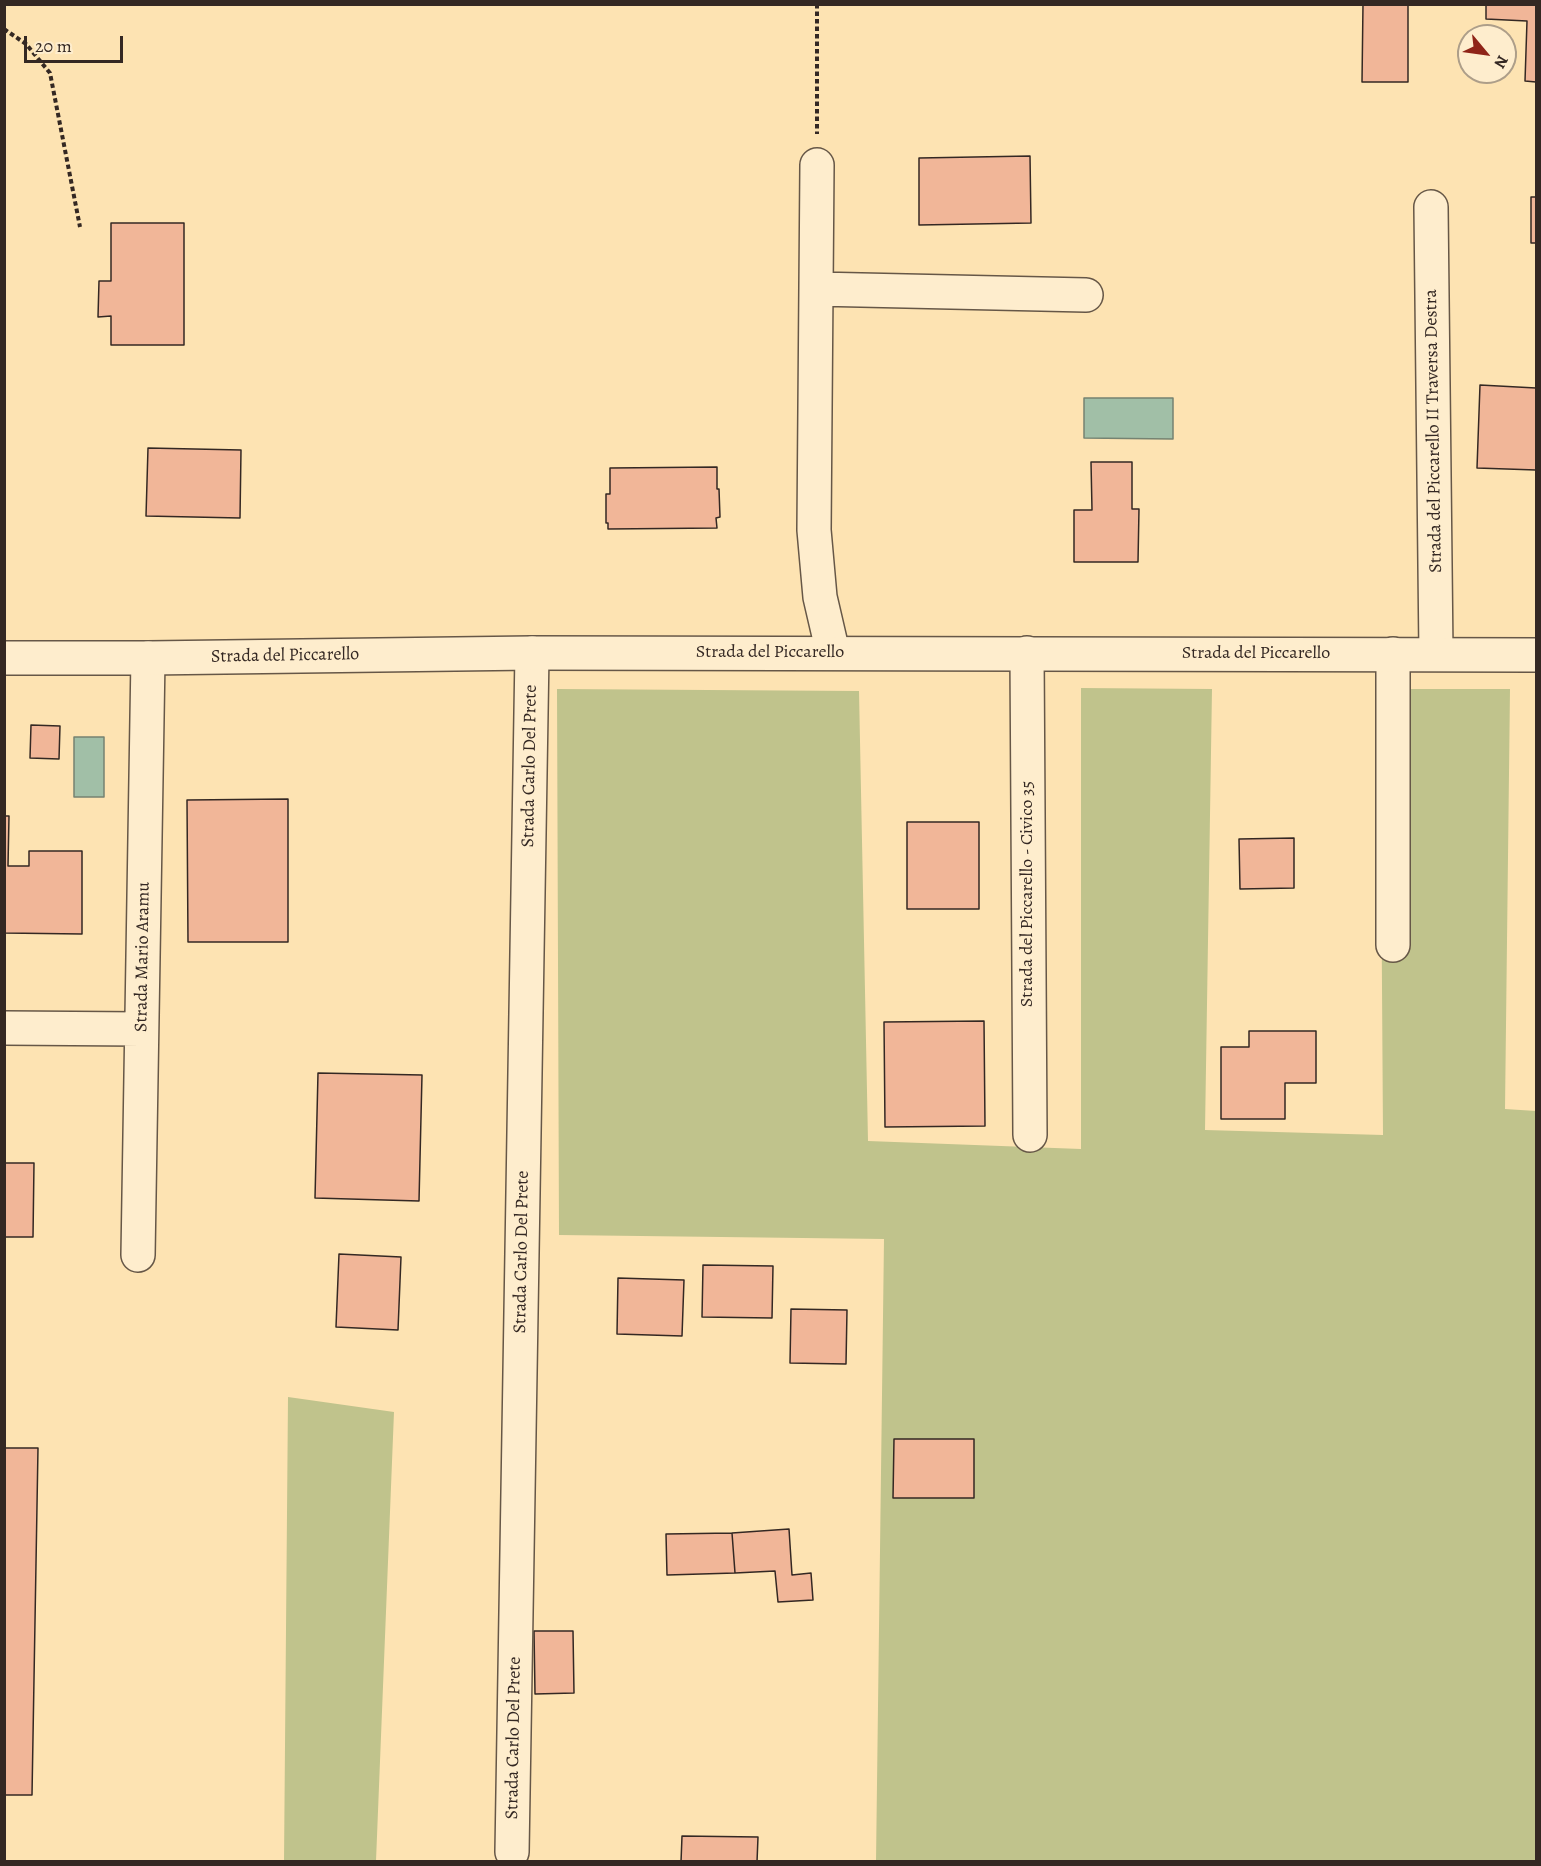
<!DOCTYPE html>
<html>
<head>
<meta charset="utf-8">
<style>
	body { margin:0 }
	#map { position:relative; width:1541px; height:1866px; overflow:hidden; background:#fde3b2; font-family:Alegreya,serif }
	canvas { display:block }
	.frame { position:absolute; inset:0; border:6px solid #342823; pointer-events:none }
	.north { position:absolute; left:1457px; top:24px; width:60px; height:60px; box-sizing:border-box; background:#feedcd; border:2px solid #ad9e89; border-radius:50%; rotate:119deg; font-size:16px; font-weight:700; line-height:24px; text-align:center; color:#342823 }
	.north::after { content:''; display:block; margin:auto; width:21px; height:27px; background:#8f2418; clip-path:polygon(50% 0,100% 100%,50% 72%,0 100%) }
	.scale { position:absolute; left:24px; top:36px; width:99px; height:27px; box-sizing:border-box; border:3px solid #342823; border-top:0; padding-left:8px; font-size:18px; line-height:21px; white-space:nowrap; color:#342823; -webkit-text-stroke:4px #feedcd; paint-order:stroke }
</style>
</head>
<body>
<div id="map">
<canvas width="1541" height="1866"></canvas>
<div class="frame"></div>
<div class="north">N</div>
<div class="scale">20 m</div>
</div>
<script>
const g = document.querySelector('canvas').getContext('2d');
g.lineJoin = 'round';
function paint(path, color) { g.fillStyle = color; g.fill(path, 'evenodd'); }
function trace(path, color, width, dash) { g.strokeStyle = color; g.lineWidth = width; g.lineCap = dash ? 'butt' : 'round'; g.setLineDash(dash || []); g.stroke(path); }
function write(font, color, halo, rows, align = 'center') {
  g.font = font + ' Alegreya,serif'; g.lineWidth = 5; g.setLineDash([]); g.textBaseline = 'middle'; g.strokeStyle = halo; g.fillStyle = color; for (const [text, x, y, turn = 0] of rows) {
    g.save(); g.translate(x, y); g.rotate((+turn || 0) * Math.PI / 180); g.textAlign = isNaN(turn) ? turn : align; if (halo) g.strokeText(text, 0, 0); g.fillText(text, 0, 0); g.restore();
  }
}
const green = new Path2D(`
	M1081,688L1212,689L1205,1130L1383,1135L1380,689H1510L1505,1109L1536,1111V1861H876L884,1239L559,1235L557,689L859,691L868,1141L1081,1149Z
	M288,1397L394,1412L376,1861H284Z`);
const water = new Path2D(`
	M1084,398H1173V439L1084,438Z
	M74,737H104V797H74Z`);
const building = new Path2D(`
	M1363,4H1408V82H1362Z
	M1486,4H1536V82L1525,81L1527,21L1486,19Z
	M1030,156L1031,223L919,225V158Z
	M1531,197H1536V243H1531Z
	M111,223H184V345H111V316L98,317L99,281H111Z
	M1480,385L1536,388V470L1477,468Z
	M148,448L241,450L240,518L146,516Z
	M1091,462H1132V509H1139L1138,562H1074V510H1092Z
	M717,467V489H719L720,517L716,518L717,528L608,529V523H606V494H610V468Z
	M31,725L60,726L59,759L30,758Z
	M288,799V942H188L187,800Z
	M4,816H9L8,866H29V851H82V934L4,933Z
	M907,822H979V909H907Z
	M1294,838V888L1240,889L1239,839Z
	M984,1021L985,1126L885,1127L884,1022Z
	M1249,1031H1316V1083H1285V1119H1221V1047H1249Z
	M318,1073L422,1075L419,1201L315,1198Z
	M4,1163H34L33,1237H4Z
	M339,1254L401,1257L398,1330L336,1327Z
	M703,1265L773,1266L772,1318L702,1317Z
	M618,1278L684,1280L682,1336L617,1334Z
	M791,1309L847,1310L846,1364L790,1363Z
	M894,1439H974V1498H893Z
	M4,1448H38L32,1795H4Z
	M789,1529L792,1575L811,1573L813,1600L778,1602L775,1571L735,1573L732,1533Z
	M732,1533L735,1573L667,1575L666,1534Z
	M534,1631H573L574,1693L535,1694Z
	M682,1836L758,1837L757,1862H681Z`);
const path = new Path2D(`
	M817,4V134
	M4,29L26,44L50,73L80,227`);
const minor = new Path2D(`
	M817,165L814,530L820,597L833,653
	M1431,207L1436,654
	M816,289L1086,295
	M1027,653L1030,1135
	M1393,945V654
	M4,1028L141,1029
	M138,1255L148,658
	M512,1852L532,653`);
const tertiary = new Path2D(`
	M4,658H148L532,653L1536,655`);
const streetNames = [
	["Strada del Piccarello II Traversa Destra",1434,431,-91],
	["Strada del Piccarello",770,653],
	["Strada del Piccarello",1256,654],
	["Strada del Piccarello",285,656,-1],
	["Strada Carlo Del Prete",530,766,-89],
	["Strada del Piccarello - Civico 35",1028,894,-90],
	["Strada Mario Aramu",143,957,-89],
	["Strada Carlo Del Prete",522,1252,-89],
	["Strada Carlo Del Prete",514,1738,-89]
];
paint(green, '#c0c38c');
paint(water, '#a1bfa7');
trace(water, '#758372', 1.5);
paint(building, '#f1b698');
trace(building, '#342823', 1.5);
trace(minor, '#665747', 36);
trace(tertiary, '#665747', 36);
trace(path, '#342823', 4, [4.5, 3]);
trace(minor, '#feedcd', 33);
trace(tertiary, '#feedcd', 33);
write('18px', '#342823', '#feedcd', streetNames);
</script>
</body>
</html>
